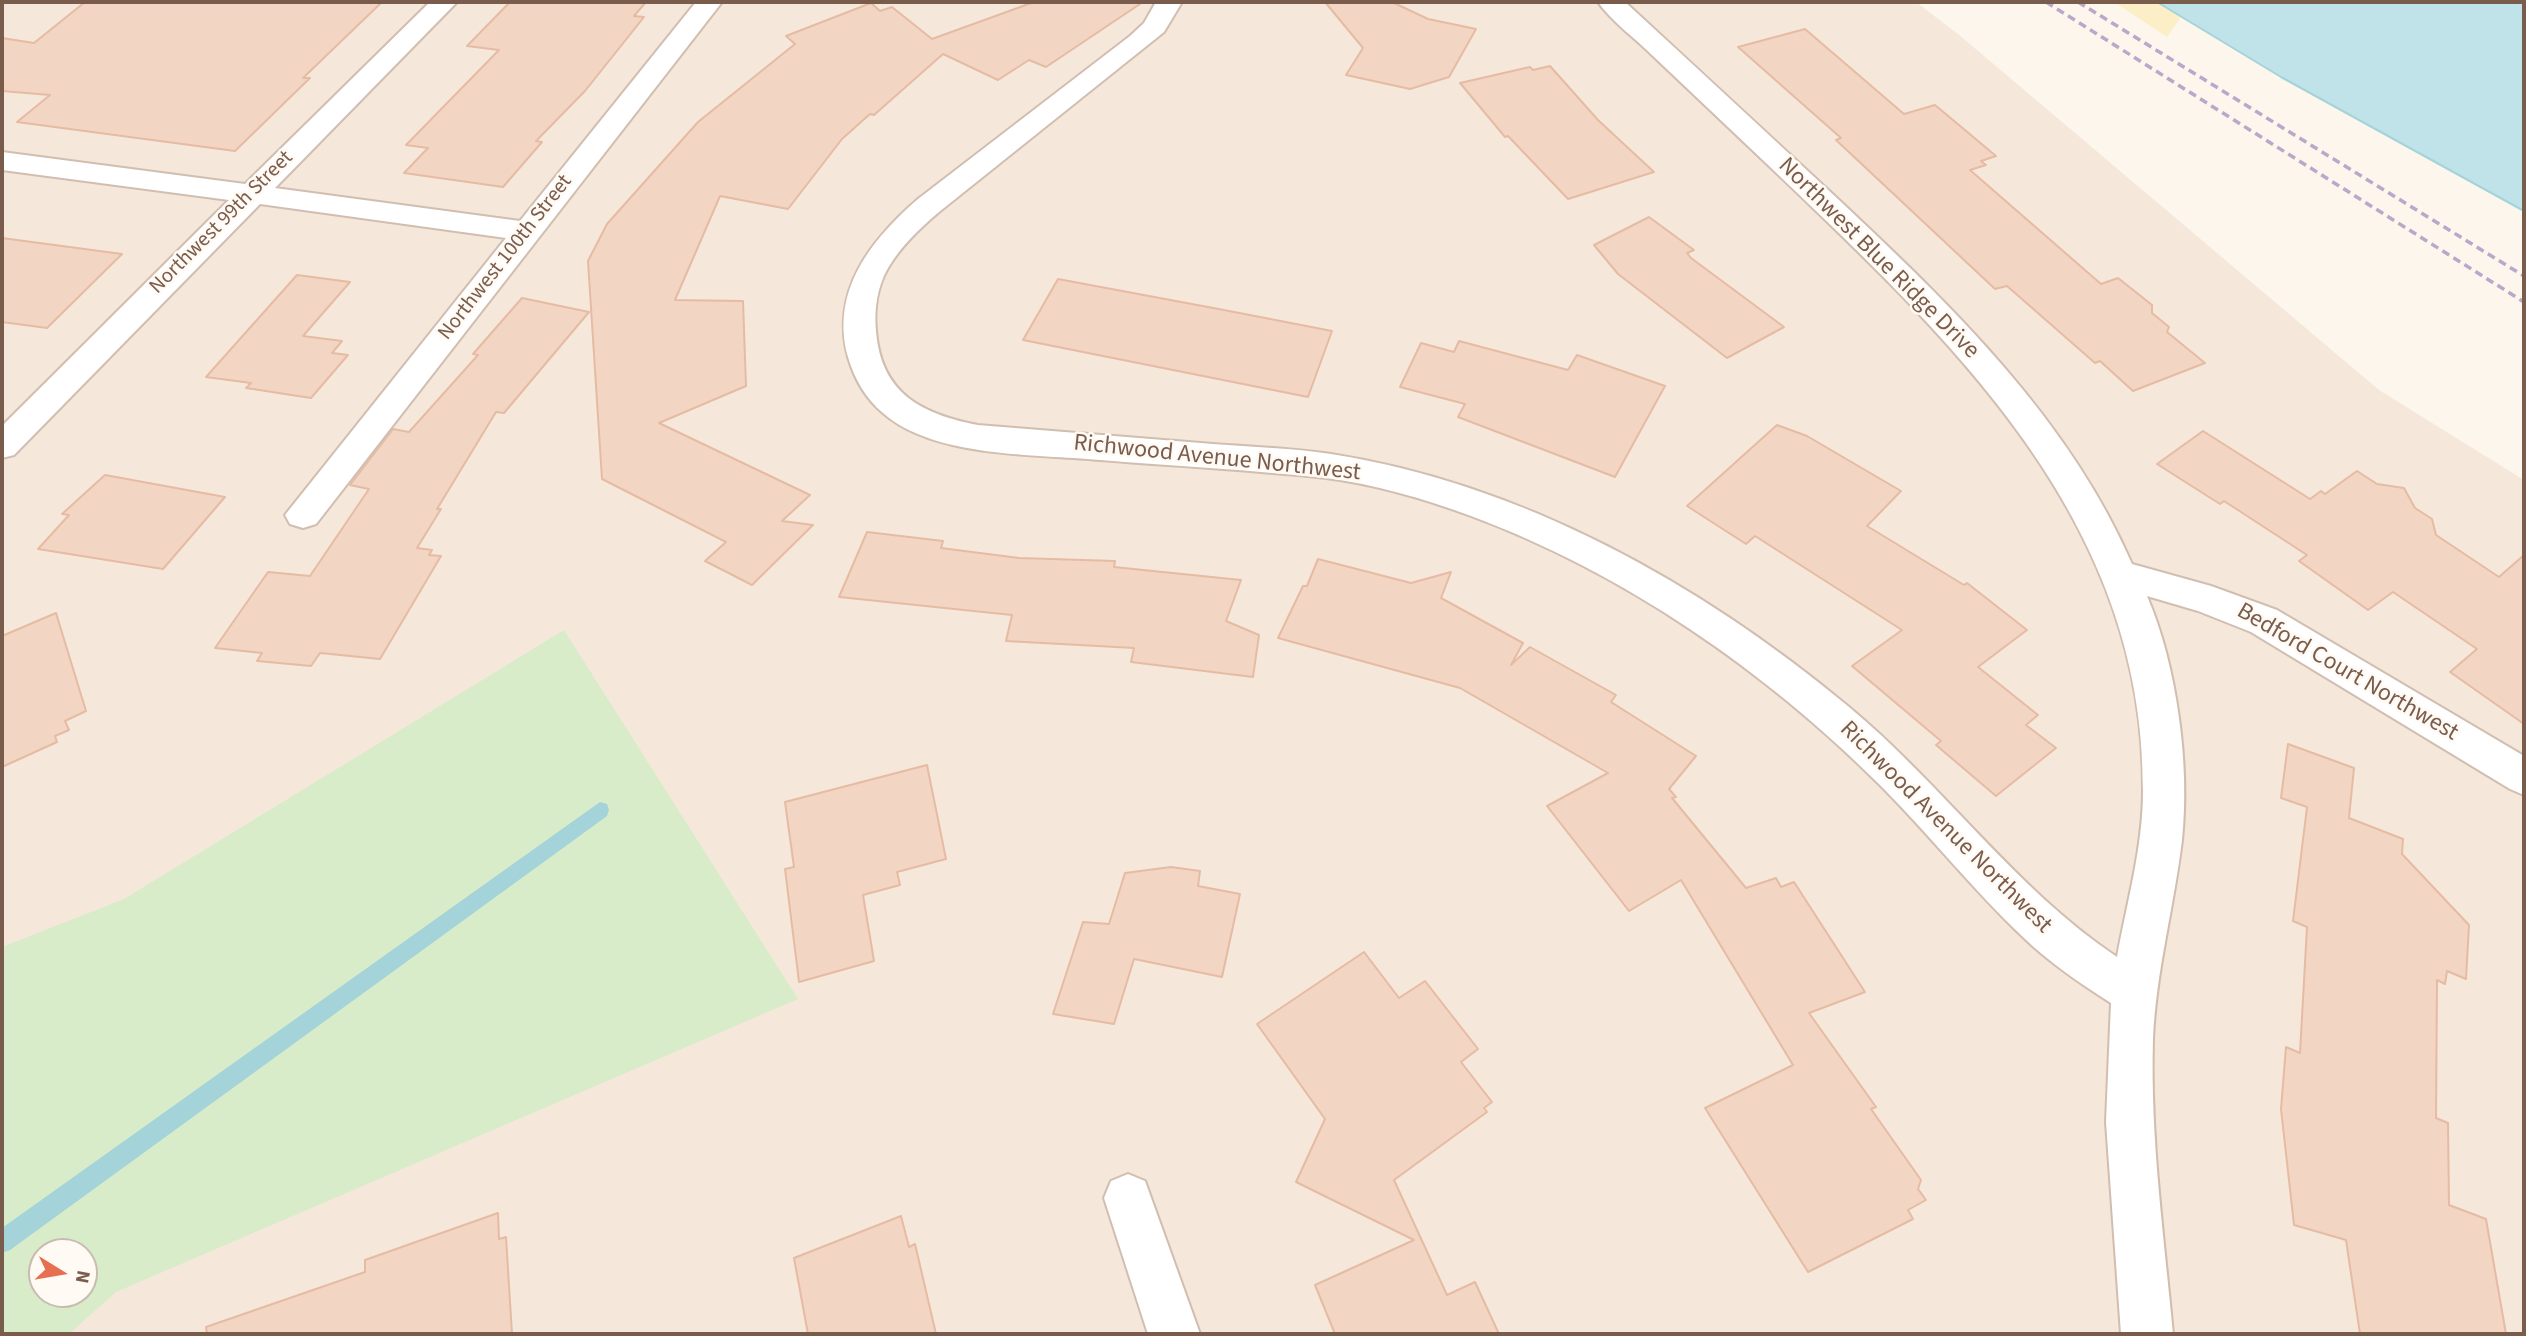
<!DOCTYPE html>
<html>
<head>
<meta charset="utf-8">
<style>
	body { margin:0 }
	#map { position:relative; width:2526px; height:1336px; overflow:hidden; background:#fdf6ec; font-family:"Source Sans 3",sans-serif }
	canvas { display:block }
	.frame { position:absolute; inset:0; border:4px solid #7a5c4d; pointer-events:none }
	.north { position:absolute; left:28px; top:1238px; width:70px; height:70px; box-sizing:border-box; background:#fffaf3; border:2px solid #cabbb1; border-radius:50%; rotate:101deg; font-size:19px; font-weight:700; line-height:28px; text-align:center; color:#7a5c4d }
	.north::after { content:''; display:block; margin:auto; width:24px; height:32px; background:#e76f51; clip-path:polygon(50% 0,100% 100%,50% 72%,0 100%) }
</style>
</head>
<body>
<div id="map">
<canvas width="2526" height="1336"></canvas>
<div class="frame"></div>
<div class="north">N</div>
</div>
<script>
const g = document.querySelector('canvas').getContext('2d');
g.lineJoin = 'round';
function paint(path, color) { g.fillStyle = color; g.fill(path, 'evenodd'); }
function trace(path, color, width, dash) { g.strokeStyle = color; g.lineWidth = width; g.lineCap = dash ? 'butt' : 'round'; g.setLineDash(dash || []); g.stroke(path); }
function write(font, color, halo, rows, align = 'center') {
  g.font = font + ' "Source Sans 3",sans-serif'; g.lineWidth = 5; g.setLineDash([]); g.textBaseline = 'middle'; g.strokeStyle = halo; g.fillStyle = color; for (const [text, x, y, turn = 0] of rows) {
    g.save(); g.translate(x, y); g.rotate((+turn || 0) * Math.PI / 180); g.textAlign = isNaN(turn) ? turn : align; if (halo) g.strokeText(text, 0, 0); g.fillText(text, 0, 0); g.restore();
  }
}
const residential = new Path2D(`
	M2,2H1916L1958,34L2379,390L2524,480V1334H2ZM42,1252H84V1294H42Z`);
const green = new Path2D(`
	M564,630L798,999L116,1292L69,1334H2V947L124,899ZM42,1252H84V1294H42Z`);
const sand = new Path2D(`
	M2114,2H2157L2181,17L2167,37Z`);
const water = new Path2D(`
	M2157,2H2524V211L2281,77Z`);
const stream = new Path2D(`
	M600,802L607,804L609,810L607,816L10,1250L2,1253V1228Z`);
const building = new Path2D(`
	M85,2H382L303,78H310L235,151L17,122L50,95L2,91V38L34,43Z
	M510,2H646L634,16L644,17L585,91L536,141L542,142L503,187L404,173L428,148L406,145L499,50L467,46Z
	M1034,2H1143L1046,67L1029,60L998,80L943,54L874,115L870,114L842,139L788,209L720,196L675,300L743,301L746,386L659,423L810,495L782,521L813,525L752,585L705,561L726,542L602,479L588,261L607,224L698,122L795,44L786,36L871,3L880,11L892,7L932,39Z
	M1325,2H1392L1428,19L1476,29L1449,77L1410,89L1346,75L1363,48Z
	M1805,29L1904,114L1935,105L1996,156L1981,161L1986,165L1970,170L2101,284L2118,278L2152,305V313L2169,327L2167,332L2205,363L2133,391L2100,361L2095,363L2007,286L1995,289L1836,140L1841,138L1738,47Z
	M1550,66L1598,120L1654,172L1568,199L1508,136L1505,137L1460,83L1530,67L1533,70Z
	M1649,217L1694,250L1687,253L1691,258L1784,327L1727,358L1618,274L1594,245Z
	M2,238L122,254L47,328L2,322Z
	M297,275L350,282L303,336L342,341L332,353L348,355L311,398L246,388L251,383L206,377Z
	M1058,279L1224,310L1332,331L1308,397L1023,340Z
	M522,298L589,312L504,413L496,412L437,509H441L417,548L432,550L429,555L441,556L380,659L320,653L311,666L257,661L262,653L215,648L268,572L310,576L369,489L350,485L393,429L409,432L478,355L473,354Z
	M1459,341L1568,370L1577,355L1665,386L1615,477L1458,417L1465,404L1400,387L1421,343L1454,352Z
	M1777,425L1807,436L1901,491L1867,526L1964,585L1967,583L2027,630L1978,667L2038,715L2026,725L2056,748L1996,796L1936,745L1941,741L1852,666L1902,630L1755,536L1746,544L1687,506Z
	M2203,431L2310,499L2321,491L2325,494L2357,471L2377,484L2404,488L2415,508L2432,519L2436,535L2499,577L2524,555V724L2450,672L2477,649L2393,592L2368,610L2299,561L2307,555L2224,501L2220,504L2157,464Z
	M105,475L225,497L163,569L38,549L69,515L62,514Z
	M867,532L943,541L941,548L1019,558L1115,561L1114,567L1241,580L1226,621L1259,635L1253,677L1131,662L1134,648L1006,641L1012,615L839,597Z
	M1318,559L1411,583L1451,572L1441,598L1523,643L1511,665L1530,647L1616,695L1611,702L1696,756L1669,789L1676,797L1672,798L1746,888L1776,878L1781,887L1794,882L1865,992L1809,1013L1876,1107L1871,1109L1921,1180L1918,1189L1926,1200L1908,1210L1913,1219L1808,1272L1705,1108L1793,1065L1681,880L1629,911L1547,806L1608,773L1460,688L1278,638L1303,586H1307Z
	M56,613L86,711L65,721L69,730L55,736L57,742L2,767V636Z
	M2288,744L2354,768L2349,818L2403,839L2402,854L2469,925L2466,979L2447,971L2445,984L2437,980L2436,1118L2448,1123L2449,1205L2486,1219L2506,1334H2360L2346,1240L2294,1225L2281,1109L2286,1047L2300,1053L2307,927L2293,921L2307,807L2281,798Z
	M927,765L946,859L897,872L900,885L863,895L874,961L799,982L785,869L794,867L785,802Z
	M1171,867L1200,871L1198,886L1240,894L1222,977L1134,959L1114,1024L1053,1014L1083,922L1109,924L1125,873Z
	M1364,952L1399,998L1425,981L1478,1049L1461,1062L1492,1102L1484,1108L1487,1112L1394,1180L1447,1295L1475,1282L1499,1334H1335L1315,1285L1414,1240L1296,1182L1325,1119L1257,1024Z
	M498,1213L499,1239L506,1237L512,1334H207L206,1327L365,1272V1260Z
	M901,1216L909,1247L915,1244L936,1334H808L794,1258Z`);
const minor = new Path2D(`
	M430,2H457L275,188L520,221L696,2H722L316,524L303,528L290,524L285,515L506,238L260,204L14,455L2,458V426L229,200L2,170V152L245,184Z
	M1156,2H1182L1164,32L939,212C920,228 901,246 888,268C877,287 874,310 876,331C881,394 922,414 978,425C1056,431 1135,438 1213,444C1252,447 1292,448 1331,454C1523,484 1701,584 1849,707C1943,785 2015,889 2117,957C2127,902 2143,847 2143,791C2145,517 1949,338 1766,163C1728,127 1690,91 1652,55C1635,38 1612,22 1598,2H1625C1697,68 1768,134 1839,200C1953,307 2069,419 2132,564L2211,586L2277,610L2524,756V795L2510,789L2251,632L2198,611L2147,596C2177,666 2190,765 2182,840C2174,907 2156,971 2153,1039C2150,1138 2164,1236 2173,1334H2121L2106,1122L2111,1003C2081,984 2050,963 2024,938C1973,890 1930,835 1881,786C1766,671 1624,573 1471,516C1425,499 1374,484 1326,478C1251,470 1175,466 1100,460C1036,454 934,458 883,413C866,399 854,378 848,357C830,291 871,240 918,199L1130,36L1144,23Z
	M1128,1174L1145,1181L1200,1334H1148L1104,1198L1111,1181Z`);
const rail = new Path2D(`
	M2046,2L2524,302
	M2078,2L2524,276`);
const farStreetnames = [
	["Northwest 99th Street",222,223,-45],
	["Northwest 100th Street",506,258,-52]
];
const streetNames = [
	["Northwest Blue Ridge Drive",1878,259,45],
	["Richwood Avenue Northwest",1217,459,6],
	["Bedford Court Northwest",2347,673,30],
	["Richwood Avenue Northwest",1945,828,45]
];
paint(residential, '#f5e8da');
paint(green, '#d8ecc9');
paint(sand, '#fcefc7');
paint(water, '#bfe3e8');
trace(water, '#a5d3da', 2);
paint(stream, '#a5d3da');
paint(building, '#f3d5c3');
trace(building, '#e6bba3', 2);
trace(minor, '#d1beb0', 4);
paint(minor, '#fff');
trace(rail, '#b9a8c9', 3.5, [8, 5]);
write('21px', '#7a5c4d', '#fffaf3', farStreetnames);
write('24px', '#7a5c4d', '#fffaf3', streetNames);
</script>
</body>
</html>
